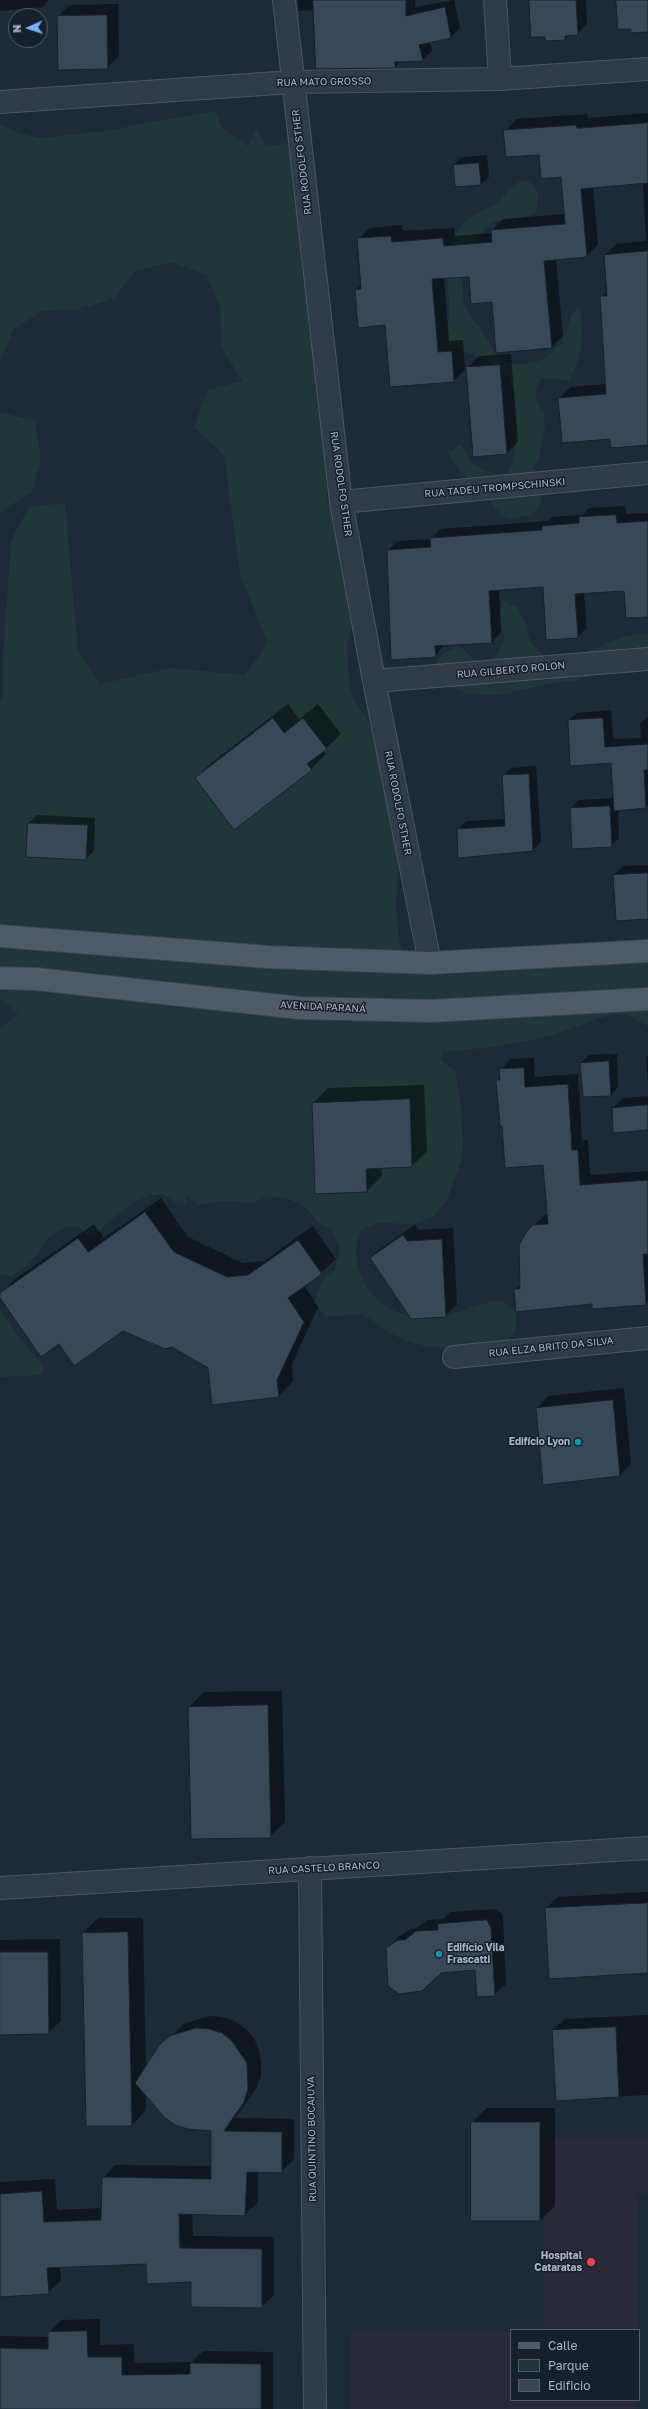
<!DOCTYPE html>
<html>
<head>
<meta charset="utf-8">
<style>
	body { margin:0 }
	#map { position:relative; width:648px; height:2409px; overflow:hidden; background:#1d2a37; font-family:"Golos Text",sans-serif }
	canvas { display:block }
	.legend { position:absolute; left:510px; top:2329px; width:130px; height:72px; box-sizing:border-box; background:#16202c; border:1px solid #515c69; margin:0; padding:5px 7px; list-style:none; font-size:12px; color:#aab6c5 }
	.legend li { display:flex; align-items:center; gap:8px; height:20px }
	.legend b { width:20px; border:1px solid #515c69 }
	.north { position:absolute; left:8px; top:8px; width:40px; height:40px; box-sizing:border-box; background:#16202c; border:1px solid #515c69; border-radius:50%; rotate:267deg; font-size:11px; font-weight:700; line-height:16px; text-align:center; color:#aab6c5 }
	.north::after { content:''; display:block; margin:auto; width:14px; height:18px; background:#75b1ff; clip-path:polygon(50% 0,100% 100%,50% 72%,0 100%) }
</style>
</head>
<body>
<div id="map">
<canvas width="648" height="2409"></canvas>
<ul class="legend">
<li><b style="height:5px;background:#4e5a68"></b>Calle</li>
<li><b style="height:11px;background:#1f3739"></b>Parque</li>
<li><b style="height:11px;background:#384858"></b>Edificio</li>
</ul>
<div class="north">N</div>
</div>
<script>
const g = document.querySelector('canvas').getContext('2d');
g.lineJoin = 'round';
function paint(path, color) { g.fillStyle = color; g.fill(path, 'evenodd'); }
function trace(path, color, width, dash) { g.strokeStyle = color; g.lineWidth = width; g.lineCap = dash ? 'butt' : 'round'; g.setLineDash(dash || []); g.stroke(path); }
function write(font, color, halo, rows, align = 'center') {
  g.font = font + ' "Golos Text",sans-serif'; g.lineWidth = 3; g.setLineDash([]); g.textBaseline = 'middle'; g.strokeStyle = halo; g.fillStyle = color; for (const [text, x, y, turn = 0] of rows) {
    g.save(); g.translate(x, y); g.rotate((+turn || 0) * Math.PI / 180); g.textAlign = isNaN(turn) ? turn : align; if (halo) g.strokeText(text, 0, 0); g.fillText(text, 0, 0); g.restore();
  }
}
const medical = new Path2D(`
	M545,2138H648V2194H638V2330H544Z
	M350,2332H511V2400H637V2409H350Z`);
const green = new Path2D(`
	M215,111L223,129L248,146L256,129L267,146L287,143L291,159L316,361V383L324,423L327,498L333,516L354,620L347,644L349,682L354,701L365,715L376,740L399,862L396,902L399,940L406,962C445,981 464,974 504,968C526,965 549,970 571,967C596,962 624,949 648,940V1026C641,1023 633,1016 626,1015C605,1011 573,1030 553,1035C517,1044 480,1049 444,1052L440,1059L455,1071L461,1108L463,1145L461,1162L447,1200L433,1217L412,1224L377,1223L360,1231C359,1236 356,1243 356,1249C356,1298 400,1325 446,1317C452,1316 459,1311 466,1309C478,1305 489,1302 502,1300L516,1312V1330L504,1346C468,1348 426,1354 392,1334C382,1328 373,1320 362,1314L325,1317L315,1302L321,1282L334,1270L340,1252L333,1230L317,1221L304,1206L286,1198L269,1196L252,1203L216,1201L199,1205L185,1196L186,1204C173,1205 171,1196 161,1195C139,1192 105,1224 91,1239L78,1226C55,1228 52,1233 40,1251C33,1261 22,1269 12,1276L1,1275L0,1278V1028L18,1014L0,998V703L3,696V657L11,540L29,507L65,503L78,651L100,684L171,668L245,675L268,643L240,574L224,455L194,428L207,390L242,381L222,348L220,308L206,275L171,262L135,271L114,299L78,309L42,311L13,330L0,363V125L20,133L39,138L114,130L133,125Z
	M527,180C539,188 540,198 536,212L528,217L496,221L488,225L469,248L462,277L464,305L474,321L480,327L499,360C508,362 518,365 527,364C551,361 569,337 571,314L580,308C584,336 583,355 569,380L541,378C534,390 534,401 544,411L545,430L539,458L534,467V477L542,492L541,501L536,510L529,516L510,518L501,515L481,491L460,471L448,453L460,444C464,449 466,454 469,459C473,465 484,469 490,472C497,475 507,475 511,467C518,452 518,386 507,375C492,358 468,355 448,344C446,332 449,322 449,310C449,277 440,242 469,218C477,211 488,209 496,203C508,194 511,182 527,180Z
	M0,412L35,421L41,459L32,492L0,512Z
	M502,600L518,608L526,624L530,641L544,656C557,655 572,656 585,652C604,646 627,631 648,635V669L633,673L593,675L575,681L557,682L503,694L483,695L462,692L445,684L432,668L442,654L459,645L477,662L496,657L505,640L500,620Z
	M0,1309L15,1332L45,1368L41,1375L0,1377Z`);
const shadow = new Path2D(`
	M0,0H49L42,7L0,11Z
	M298,0H415V7L454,0L460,28L451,37L430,42L432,51L422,60L401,61L395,67L314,10L299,11Z
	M530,0H586L587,24L577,34H570L565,39L546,36Z
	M118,4L119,56L107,68L58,17L69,5Z
	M648,113V444L611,438L559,398L571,387L607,384L601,297L608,290L605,255L616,244L646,241L643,183L593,187L598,245L586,256L556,259L563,336L552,347L493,301L470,276L444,278L449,341L463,340L465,370L454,381L386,324L356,290L362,284L358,239L370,228L402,225L403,231L454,228L455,236L492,233V230L503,219L565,214L562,176L540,154L505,131L516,119L587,114L588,118Z
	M487,155L489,177L481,184L454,165L462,157Z
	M511,354L518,442L507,453L467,368L479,356Z
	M625,506L626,514L648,513V616L625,590L584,593L587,628L577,637L544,586L499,589L501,632L492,642L444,645L435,656L388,550L398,541L431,539L441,529L548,521L552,517L583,515L589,508Z
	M288,704L299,719L318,704L341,734L323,751L326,754L311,769L234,828L196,778L211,763Z
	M611,710L613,739L641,738L640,723L648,716V805L646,807L618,810L619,838L611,846L571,808L579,800L614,798L612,762L569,720L577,713Z
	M536,766L541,842L533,850L458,829L466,821L505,819L503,776L511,768Z
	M37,815L95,818L94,851L86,859L29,823Z
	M648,865V918L614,875L623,866Z
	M617,1054L618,1087L611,1095L581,1063L589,1055Z
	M648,1055V1085L646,1057Z
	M534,1058L535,1077L578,1074L582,1140H588L590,1175L648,1171V1301L646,1304L593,1303L515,1290L521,1284L527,1232L545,1215H548L544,1164L503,1125L497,1081L501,1077L500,1070L511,1059Z
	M424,1085L427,1151L412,1166L381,1167L382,1176L367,1191L313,1103L328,1088Z
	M648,1096V1129L613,1108L623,1098Z
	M161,1198L188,1237L243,1263L264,1261L313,1226L336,1259L321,1273L304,1285L318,1307L292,1364L293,1381L279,1396L209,1367L172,1346L123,1330L59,1343L0,1296L14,1280L94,1224L104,1238Z
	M415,1225L418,1230L453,1228L457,1304L445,1316L371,1258L383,1247Z
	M624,1388L631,1464L619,1476L537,1408L548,1396Z
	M282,1691L285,1822L270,1837L189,1707L204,1692Z
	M648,1892V1972L546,1908L558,1897Z
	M498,1909L503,1916L506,1984L494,1995L476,1969L387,1948L398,1937L411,1929L417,1928L428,1920L443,1919L450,1912Z
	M98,1918H143L146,2068L161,2045L184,2024L209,2016L222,2017L234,2021L245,2028L254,2038L259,2050L261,2063V2076L256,2089L235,2118L294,2119V2159L281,2172L258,2171V2202L245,2215L192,2213L193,2236L274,2237V2295L261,2307L147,2263L60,2267L61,2280L48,2293L0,2296V2182L55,2179L57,2210L102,2208L103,2178L115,2165L212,2166V2130L146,2094V2110L132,2125L83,1933Z
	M60,1939L61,2021L48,2033L0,2034V1940Z
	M648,2015V2095L557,2100L553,2030L565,2019Z
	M487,2108H555V2206L540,2220L472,2122Z
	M100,2319V2345L134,2344V2363L192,2362L203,2351L273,2352V2409H0V2336L49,2337V2333L61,2320Z`);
const building = new Path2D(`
	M313,0H406V16L445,7L451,38L419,45L423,61L395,62V68L316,69Z
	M529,0H576L578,35L565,36V40L545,41V37H531Z
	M616,0H648V32L631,33V29H618Z
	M107,15L108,69L58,70L57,16Z
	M648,123V183L581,189L587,257L544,261L552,348L496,353L492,302L471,304L469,277L432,279L438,352L452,351L454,382L390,387L385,325L358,328L355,290L361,289L357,238L391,236L392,242L443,238L444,246L492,242L491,230L565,224L561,177L541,179L539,155L506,157L503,130L576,125L577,128Z
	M479,163L481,185L455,187L453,165Z
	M648,251V445L611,448L610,439L562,443L558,398L606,394L600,296H607L604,255Z
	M500,365L507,454L473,457L466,367Z
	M616,515L617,523L648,521V617L626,618L624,591L575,594L578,638L546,640L543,587L489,591L492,643L435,646L436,657L391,660L387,550L431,547L430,538L542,530V526L579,523V517Z
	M273,718L284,733L303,718L327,749L307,764L312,770L234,830L195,778Z
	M603,718L605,747L648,744V770H644L646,808L614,811L611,763L570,766L568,720Z
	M529,774L533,851L458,858L457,829L505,826L502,775Z
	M610,806L612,847L572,849L570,808Z
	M28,823L88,825L86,860L26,857Z
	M648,873V919L616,921L613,875Z
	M609,1061L611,1096L583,1097L580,1063Z
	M524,1068L525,1087L568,1084L572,1150H578L580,1185L648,1180V1254H643L646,1305L592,1309V1304L516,1312L514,1289H520L519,1245L527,1231L533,1225L548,1224L543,1165L505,1168L502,1126H500L496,1080H500L499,1069Z
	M410,1099L412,1167L366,1169L367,1192L315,1194L312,1103Z
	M648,1105V1130L613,1133L612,1108Z
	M145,1212L174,1252L227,1277L248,1275L298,1240L322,1274L288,1298L304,1322L277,1380L279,1397L212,1405L208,1368L172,1347L165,1349L123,1331L74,1366L59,1344L41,1357L0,1298V1293L78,1238L88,1252Z
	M403,1235L407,1241L442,1239L446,1317L411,1319L370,1258Z
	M613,1400L620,1476L543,1485L536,1408Z
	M268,1705L271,1838L191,1839L188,1707Z
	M648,1903V1973L549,1979L545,1908Z
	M487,1920L491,1928L495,1996L477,1997L475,1970L441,1973L422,1991L399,1994L388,1986L386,1948L398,1940H405L416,1931L438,1930V1924Z
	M128,1932L132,2126H86L82,1933Z
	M0,1952H48L49,2034L0,2035Z
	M616,2027L619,2097L556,2101L552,2030Z
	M196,2028L209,2029L222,2033L232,2041L247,2063L248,2089L244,2102L224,2131L282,2132V2173L247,2172L245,2216L179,2214L180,2248L262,2249V2308L191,2307V2282L147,2284L146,2264L47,2268L49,2294L0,2297V2194L42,2191L44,2222L101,2220L102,2177L211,2179V2131L188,2129L175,2125L164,2117L135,2083L160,2044L170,2036Z
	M471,2122H540V2221H471Z
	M87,2331L88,2357H122V2375L190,2374V2363L261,2364V2409H0V2348L48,2349V2332Z`);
const minor = new Path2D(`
	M284,0L341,502L374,681L430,963
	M495,0L500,79
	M0,102L292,82L500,79L648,69
	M341,502L648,473
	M374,681L648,659
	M454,1357L648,1338
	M310,1868L315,2409
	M0,1888L648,1848`);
const major = new Path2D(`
	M0,936L268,957L430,963L648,951
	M0,978L36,979L300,1008L431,1011L648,999`);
const markers = [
	[578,1442,4,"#0f9aa8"],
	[439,1954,4,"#0f9aa8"],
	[591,2262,5,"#e0444e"]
];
const streetNames = [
	["RUA MATO GROSSO",324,82,-1],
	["RUA RODOLFO STHER",302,162,-97],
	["RUA RODOLFO STHER",341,484,82],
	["RUA TADEU TROMPSCHINSKI",495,488,-5],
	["RUA GILBERTO ROLON",511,670,-5],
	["RUA RODOLFO STHER",398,803,79],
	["AVENIDA PARANÁ",323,1007,3],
	["RUA ELZA BRITO DA SILVA",551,1347,-6],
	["RUA CASTELO BRANCO",324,1868,-3],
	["RUA QUINTINO BOCAIUVA",312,2139,-91]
];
const poiNames = [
	["Edifício Lyon",570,1442],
	["Edifício Vila",447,1948,"left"],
	["Frascatti",447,1960,"left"],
	["Hospital",582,2256],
	["Cataratas",582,2268]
];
paint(medical, '#2a2938');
paint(green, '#1f3739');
paint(shadow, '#0007');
paint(building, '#384858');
trace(building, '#18222e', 1);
trace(minor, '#4b5663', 24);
trace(major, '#3a4451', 24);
trace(minor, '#303b48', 22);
trace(major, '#4e5a68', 22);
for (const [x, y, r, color] of markers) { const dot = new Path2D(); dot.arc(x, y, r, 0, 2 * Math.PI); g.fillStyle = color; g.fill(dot); trace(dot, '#16202c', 1.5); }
write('10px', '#aab6c5', '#16202c', streetNames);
write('bold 10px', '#aab6c5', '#16202c', poiNames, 'right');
</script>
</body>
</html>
